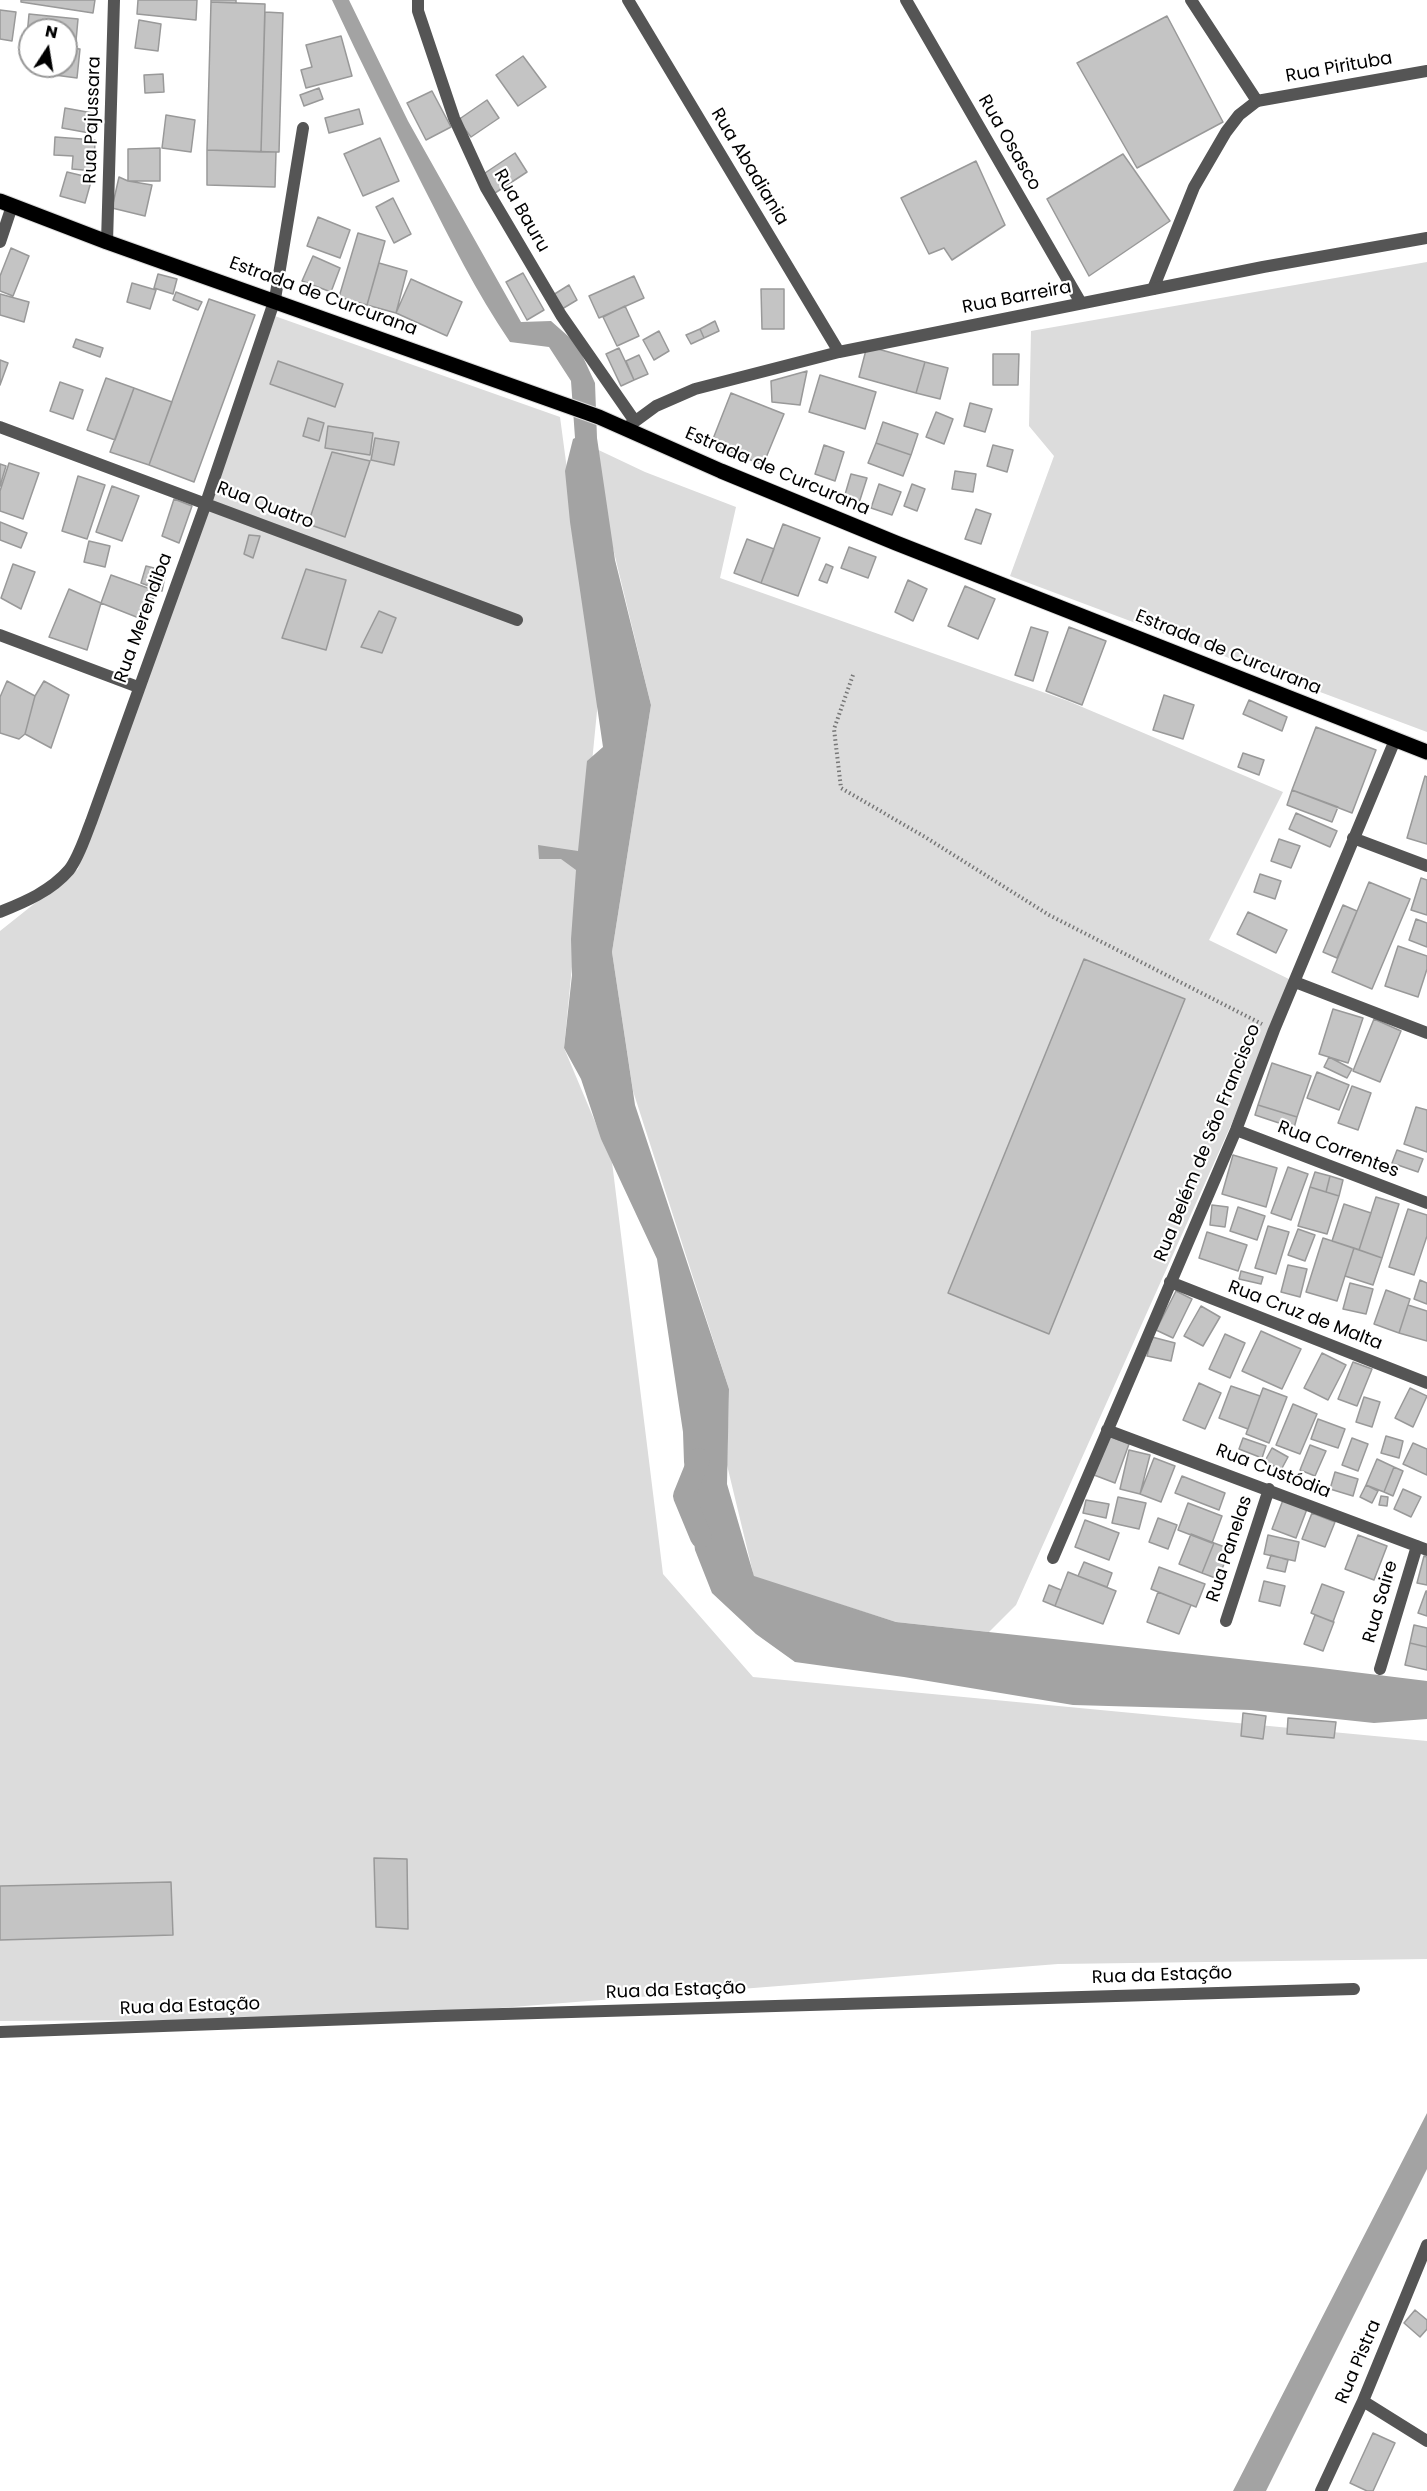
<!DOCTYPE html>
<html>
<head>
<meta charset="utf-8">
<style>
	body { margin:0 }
	#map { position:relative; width:1427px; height:2491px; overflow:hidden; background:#fff; font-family:Poppins,sans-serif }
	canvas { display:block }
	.north { position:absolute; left:18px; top:18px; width:60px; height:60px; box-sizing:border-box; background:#fff; border:2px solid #999; border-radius:50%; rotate:12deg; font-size:16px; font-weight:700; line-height:24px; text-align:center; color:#000 }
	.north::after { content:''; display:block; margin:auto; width:21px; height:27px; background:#000; clip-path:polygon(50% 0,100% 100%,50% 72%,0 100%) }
</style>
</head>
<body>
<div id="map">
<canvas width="1427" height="2491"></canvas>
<div class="north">N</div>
</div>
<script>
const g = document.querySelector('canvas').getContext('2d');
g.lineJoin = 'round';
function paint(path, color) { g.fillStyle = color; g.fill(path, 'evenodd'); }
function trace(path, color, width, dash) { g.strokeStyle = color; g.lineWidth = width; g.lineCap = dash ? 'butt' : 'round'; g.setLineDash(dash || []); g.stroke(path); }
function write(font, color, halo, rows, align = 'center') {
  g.font = font + ' Poppins,sans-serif'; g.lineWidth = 4.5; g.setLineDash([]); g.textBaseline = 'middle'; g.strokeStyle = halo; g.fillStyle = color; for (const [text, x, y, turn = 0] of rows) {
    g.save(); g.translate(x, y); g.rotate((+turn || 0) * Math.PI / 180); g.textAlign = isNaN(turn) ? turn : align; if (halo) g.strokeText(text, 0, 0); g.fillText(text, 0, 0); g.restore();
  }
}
const green = new Path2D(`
	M1427,262V732L1010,576L1054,456L1029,426L1031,331Z
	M269,314L560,417L598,701L564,1048L612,1162L663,1574L753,1677L1427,1741V1959L1058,1964L360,2019L0,2021V931L78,869Z
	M588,445L645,472L736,507L720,578L1068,701L1283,792L1209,940L1295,982L1016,1605L989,1632L896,1622L754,1577L727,1465L729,1389L633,1091L612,952L651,705Z`);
const water = new Path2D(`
	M332,0H349L408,121L521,322L551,321L577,344L595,383L597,438L615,560L651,705L612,952L635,1105L729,1389L727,1484L754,1576L896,1622L1313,1667L1427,1681V1719L1374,1723L1251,1710L1073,1705L904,1677L795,1662L756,1634L712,1593L695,1550L684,1462L683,1432L657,1259L601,1139L581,1079L564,1048L572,975L571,939L576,870L561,859H539L538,845L578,851L587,761L603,747L570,522L565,471L573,439L575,438L571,381L549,347L510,342C476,292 450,239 423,186C392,124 361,63 332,0Z
	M1427,2113V2169L1266,2491H1233Z`);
const canal = new Path2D(`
	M699,1459L684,1496L701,1537`);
const building = new Path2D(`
	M21,0H95L93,13L21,2Z
	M138,0H197L196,20L137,14Z
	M211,0H236V3L211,2Z
	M211,2L265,4L261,152L207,150Z
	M0,10L16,12L12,41L0,39Z
	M265,12L283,13L279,152H261Z
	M29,14L78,19L76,41L66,40V30H30V37L27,36Z
	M1167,16L1223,122L1137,168L1077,63Z
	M139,20L161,24L158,51L135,48Z
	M341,36L352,76L306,88L301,70L312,67L306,45Z
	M66,48L80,49L77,78L32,72L33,66H66Z
	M523,56L546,87L518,106L496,75Z
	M163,74L164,92L145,93L144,75Z
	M319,88L323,99L304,106L300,95Z
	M432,91L451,127L426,140L407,103Z
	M487,100L499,118L471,137L458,120Z
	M65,108L98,114L95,134L62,128Z
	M359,109L363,124L329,133L325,118Z
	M166,115L195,120L191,152L162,148Z
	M55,137L95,140L94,171L72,169L73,156L54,155Z
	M380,138L399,181L363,196L344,154Z
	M160,148V181H128V149Z
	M207,150L276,152L275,187L207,185Z
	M515,153L527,172L495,193L482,175Z
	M1123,154L1170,221L1089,276L1047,199Z
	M976,161L1005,225L952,260L944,248L929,254L901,198Z
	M67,172L92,178L85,203L60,196Z
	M119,177L128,181L152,185L145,216L112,208Z
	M393,198L411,234L394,243L376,207Z
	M318,217L350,230L340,258L307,246Z
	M358,233L385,241L367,305L339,297Z
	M11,248L29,256L13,296L0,291V276Z
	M313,256L340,268L331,292L302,281Z
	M379,263L407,271L396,313L367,305Z
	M523,273L544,310L527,320L506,282Z
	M158,274L177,279L173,294L154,288Z
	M634,276L644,298L599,318L589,296Z
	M411,279L462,302L447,336L396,313Z
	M132,283L156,290L150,309L127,302Z
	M569,285L577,300L562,309L553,295Z
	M761,289H784V329H762Z
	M176,292L202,302L198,310L173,300Z
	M0,294L29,302L24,322L0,315Z
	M209,299L255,315L194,482L149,465Z
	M625,306L639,336L617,346L603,317Z
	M715,321L719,331L704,338L700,329Z
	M700,329L704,338L691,344L686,335Z
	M659,331L669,351L654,360L643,340Z
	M76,339L103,348L100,357L73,347Z
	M867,346L925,362L916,393L859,377Z
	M619,348L634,380L621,386L606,354Z
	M993,354H1019L1018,385H993Z
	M639,355L648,374L634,380L626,361Z
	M0,360L8,363L0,385Z
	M278,361L343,384L335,407L270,384Z
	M925,362L948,368L940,399L916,393Z
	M807,371L800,405L772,402L771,381Z
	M820,375L876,392L865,429L809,412Z
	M106,378L134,388L115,440L87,430Z
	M60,382L83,390L73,419L50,411Z
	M134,388L172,402L149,465L110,452Z
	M731,393L784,414L763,465L711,444Z
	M970,403L992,409L985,432L964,426Z
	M936,412L953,419L944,444L926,437Z
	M308,418L324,423L319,441L303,436Z
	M883,422L918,434L911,455L876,443Z
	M328,426L373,433L370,455L325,448Z
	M375,438L399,442L394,465L371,460Z
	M876,443L911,455L903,476L868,463Z
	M824,445L844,452L835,481L815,474Z
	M993,445L1013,450L1007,472L987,466Z
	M332,452L370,461L345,537L308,524Z
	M9,463L39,473L23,519L0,511V491Z
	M0,464L6,466L0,486Z
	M955,471L976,474L973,492L952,489Z
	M851,474L867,478L859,503L844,498Z
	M78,476L105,485L87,539L62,531Z
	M879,484L901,492L892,515L871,508Z
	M912,484L925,489L917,511L904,506Z
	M112,486L139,496L122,541L96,532Z
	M174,499L192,506L179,543L162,536Z
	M976,509L991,514L981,544L965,539Z
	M0,522L27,533L21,548L0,540Z
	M783,524L820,538L798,596L761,583Z
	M249,535L260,536L253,558L244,554Z
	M747,539L774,549L761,583L734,573Z
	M89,541L110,546L105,567L84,562Z
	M849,547L876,557L868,578L841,568Z
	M13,564L35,572L21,609L1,598Z
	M826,564L833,567L827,583L819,580Z
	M146,566L166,571L162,591L141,583Z
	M306,569L346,580L326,650L282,638Z
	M111,575L156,591L144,620L101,603Z
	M908,580L927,589L913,621L895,612Z
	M965,586L995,599L978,639L948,626Z
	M69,589L101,603L87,650L49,637Z
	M379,611L396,618L382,653L361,647Z
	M1031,627L1048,632L1033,681L1015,675Z
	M1069,627L1106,641L1082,705L1046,691Z
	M7,681L35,696L25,734L19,739L0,733V697Z
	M44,681L69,695L51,748L25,734L35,696Z
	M1164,695L1194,705L1183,739L1153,730Z
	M1249,700L1287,717L1282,731L1243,714Z
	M1316,727L1376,750L1352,813L1292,790Z
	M1243,753L1264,760L1259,775L1238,767Z
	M1425,776L1427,777V844L1407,838Z
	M1292,790L1338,807L1332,822L1287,805Z
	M1296,813L1337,831L1330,847L1289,829Z
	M1279,839L1300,846L1291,868L1271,861Z
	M1260,874L1281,881L1275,899L1254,892Z
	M1421,878L1427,880V915L1411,910Z
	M1369,882L1410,899L1372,989L1332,972Z
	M1343,905L1357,911L1337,958L1323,952Z
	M1248,912L1287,930L1276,953L1237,934Z
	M1416,919L1427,923V947L1409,940Z
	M1398,946L1427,956V969L1418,997L1385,986Z
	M1084,959L1185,999L1049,1334L948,1293Z
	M1333,1009L1363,1018L1348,1063L1319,1054Z
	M1374,1019L1401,1031L1380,1082L1353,1071Z
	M1329,1057L1352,1069L1347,1078L1324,1067Z
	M1272,1063L1311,1076L1297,1117L1258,1105Z
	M1317,1072L1349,1085L1339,1110L1307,1098Z
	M1352,1086L1371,1093L1358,1130L1338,1123Z
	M1258,1105L1297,1117L1294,1128L1255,1115Z
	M1416,1107L1427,1110V1152L1404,1144Z
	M1397,1150L1423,1159L1418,1172L1392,1163Z
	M1233,1155L1277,1168L1266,1207L1222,1194Z
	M1288,1167L1308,1174L1291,1220L1271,1213Z
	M1315,1172L1330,1176L1326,1192L1310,1187Z
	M1330,1176L1343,1180L1339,1196L1326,1192Z
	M1310,1187L1339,1196L1327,1234L1298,1226Z
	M1376,1197L1399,1204L1382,1258L1359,1250Z
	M1344,1204L1371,1213L1359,1250L1332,1241Z
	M1212,1205L1228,1207L1225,1227L1210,1225Z
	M1238,1207L1265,1216L1257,1240L1230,1231Z
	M1408,1209L1427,1215V1236L1414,1275L1389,1267Z
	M1268,1226L1289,1232L1276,1274L1255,1268Z
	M1298,1229L1315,1235L1305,1261L1288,1255Z
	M1207,1232L1247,1245L1238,1271L1199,1258Z
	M1323,1238L1354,1248L1337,1301L1306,1292Z
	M1354,1248L1382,1258L1373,1285L1345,1276Z
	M1288,1265L1307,1269L1300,1297L1281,1292Z
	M1241,1271L1263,1277L1261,1284L1239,1279Z
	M1420,1280L1427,1283V1304L1414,1299Z
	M1350,1283L1373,1289L1366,1314L1343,1309Z
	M1386,1290L1410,1299L1399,1333L1374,1324Z
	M1176,1291L1192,1299L1173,1338L1156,1330Z
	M1408,1305L1427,1311V1341L1399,1333Z
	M1201,1306L1220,1317L1203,1346L1184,1336Z
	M1261,1331L1301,1349L1282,1389L1242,1371Z
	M1225,1334L1245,1343L1230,1378L1209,1369Z
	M1152,1337L1175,1343L1171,1361L1147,1356Z
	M1322,1353L1346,1365L1328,1400L1304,1388Z
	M1353,1362L1372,1369L1357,1406L1338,1399Z
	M1199,1383L1221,1393L1205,1429L1183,1420Z
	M1231,1386L1260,1396L1248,1429L1219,1418Z
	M1263,1388L1287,1397L1269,1443L1246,1434Z
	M1410,1388L1427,1396L1413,1427L1395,1418Z
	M1364,1397L1380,1402L1372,1427L1356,1422Z
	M1293,1404L1317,1414L1300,1454L1276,1445Z
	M1318,1419L1345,1429L1338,1448L1311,1439Z
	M1109,1436L1129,1444L1115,1483L1094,1475Z
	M1386,1436L1403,1441L1399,1458L1381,1453Z
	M1243,1438L1266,1446L1262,1458L1239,1449Z
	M1352,1438L1368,1444L1358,1471L1342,1465Z
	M1413,1443L1427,1449V1475L1403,1464Z
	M1310,1445L1326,1451L1315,1476L1300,1470Z
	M1272,1448L1288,1457L1281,1470L1265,1461Z
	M1129,1450L1150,1455L1140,1494L1120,1489Z
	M1154,1458L1175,1466L1161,1502L1140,1494Z
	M1377,1459L1394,1467L1384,1492L1366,1485Z
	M1394,1467L1403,1471L1393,1496L1384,1492Z
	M1335,1472L1358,1479L1353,1496L1330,1489Z
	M1182,1476L1225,1493L1219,1510L1175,1493Z
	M1366,1485L1378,1491L1372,1503L1360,1497Z
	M1403,1489L1421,1497L1411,1517L1394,1509Z
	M1381,1496L1388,1497L1387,1506L1379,1505Z
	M1118,1497L1146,1503L1139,1529L1112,1523Z
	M1086,1500L1109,1504L1106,1518L1083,1513Z
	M1283,1500L1307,1509L1296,1538L1272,1529Z
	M1188,1503L1222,1516L1212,1543L1178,1530Z
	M1312,1513L1335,1522L1325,1547L1302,1539Z
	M1158,1518L1177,1525L1168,1549L1149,1542Z
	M1085,1520L1119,1533L1109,1560L1075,1547Z
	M1191,1534L1214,1543L1202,1573L1179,1564Z
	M1268,1535L1299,1542L1295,1561L1264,1554Z
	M1358,1535L1387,1546L1374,1580L1345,1569Z
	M1214,1543L1230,1549L1218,1579L1202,1573Z
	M1271,1555L1288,1560L1285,1572L1267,1568Z
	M1424,1556L1427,1557V1585L1417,1583Z
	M1084,1562L1112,1573L1107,1587L1078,1576Z
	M1159,1567L1205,1584L1196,1607L1151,1589Z
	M1068,1572L1116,1591L1103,1624L1055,1606Z
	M1264,1581L1285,1586L1280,1606L1259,1601Z
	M1322,1584L1344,1592L1333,1622L1311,1613Z
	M1049,1585L1061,1590L1055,1606L1043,1601Z
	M1426,1591H1427V1616L1418,1613Z
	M1158,1592L1191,1605L1179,1634L1147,1622Z
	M1315,1615L1334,1622L1323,1651L1304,1644Z
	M1414,1625L1427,1628V1647L1410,1643Z
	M1410,1643L1427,1647V1670L1405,1665Z
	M1243,1713L1266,1716L1263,1739L1241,1736Z
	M1288,1718L1336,1722L1334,1738L1287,1734Z
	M374,1858L407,1859L408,1929L376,1927Z
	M171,1882L173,1935L0,1940V1886Z
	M1415,2310L1427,2320V2329L1420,2337L1404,2323Z
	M1373,2433L1395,2443L1373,2491H1367L1350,2483Z`);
const path = new Path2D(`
	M853,675L834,729L841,788L925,837L1049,915L1262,1024`);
const lane = new Path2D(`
	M1153,289L1194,187L1226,132L1239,115L1257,101`);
const street = new Path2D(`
	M418,0V11L454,118L486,188L561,315L634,420
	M628,0L839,352
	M906,0L1081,303
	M1191,0L1257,101L1427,71
	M0,242L12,206
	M107,242L114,0
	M0,427L517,620
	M626,428L656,406L695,389L839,352L1263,267L1427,238
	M0,635L138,687
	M1353,838L1427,866
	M0,912C25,902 51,891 69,870C79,857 85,837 91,822L206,503L275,299L303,128
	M1295,982L1427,1033
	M1236,1130L1427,1203
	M1170,1282L1427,1383
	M1107,1430L1427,1550
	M1053,1558L1236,1130L1274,1030L1395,740
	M1226,1621L1269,1489
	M1380,1669L1417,1546
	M0,2032L435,2016L1354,1989
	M1363,2401L1427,2441
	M1321,2491L1363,2401L1427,2245`);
const primary = new Path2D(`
	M0,201L107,242L599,417L721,471L896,543L1427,752`);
const streetNames = [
	["Rua Pirituba",1339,68,-10],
	["Rua Pajussara",93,120,-88],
	["Rua Osasco",1009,143,60],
	["Rua Abadiania",749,167,59],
	["Rua Bauru",521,211,60],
	["Estrada de Curcurana",323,297,20],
	["Rua Barreira",1017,298,-11],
	["Estrada de Curcurana",777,472,23],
	["Rua Quatro",265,506,21],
	["Rua Merendiba",144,618,-70],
	["Estrada de Curcurana",1228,653,22],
	["Rua Belém de São Francisco",1208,1143,-68],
	["Rua Correntes",1338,1150,21],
	["Rua Cruz de Malta",1305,1316,21],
	["Rua Custódia",1273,1472,21],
	["Rua Panelas",1230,1549,-72],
	["Rua Saire",1381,1602,-74],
	["Rua da Estação",1162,1976,-2],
	["Rua da Estação",676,1991,-2],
	["Rua da Estação",190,2007,-2],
	["Rua Pistra",1359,2362,-67]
];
paint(green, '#dcdcdc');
paint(water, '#a3a3a3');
trace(canal, '#a3a3a3', 22);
paint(building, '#c4c4c4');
trace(building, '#999', 1.5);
trace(primary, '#dbdbdb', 17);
trace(path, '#777', 4, [1.5, 3]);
trace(lane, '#555', 12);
trace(street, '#555', 12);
trace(primary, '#000', 15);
write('18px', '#000', '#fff', streetNames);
</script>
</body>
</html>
